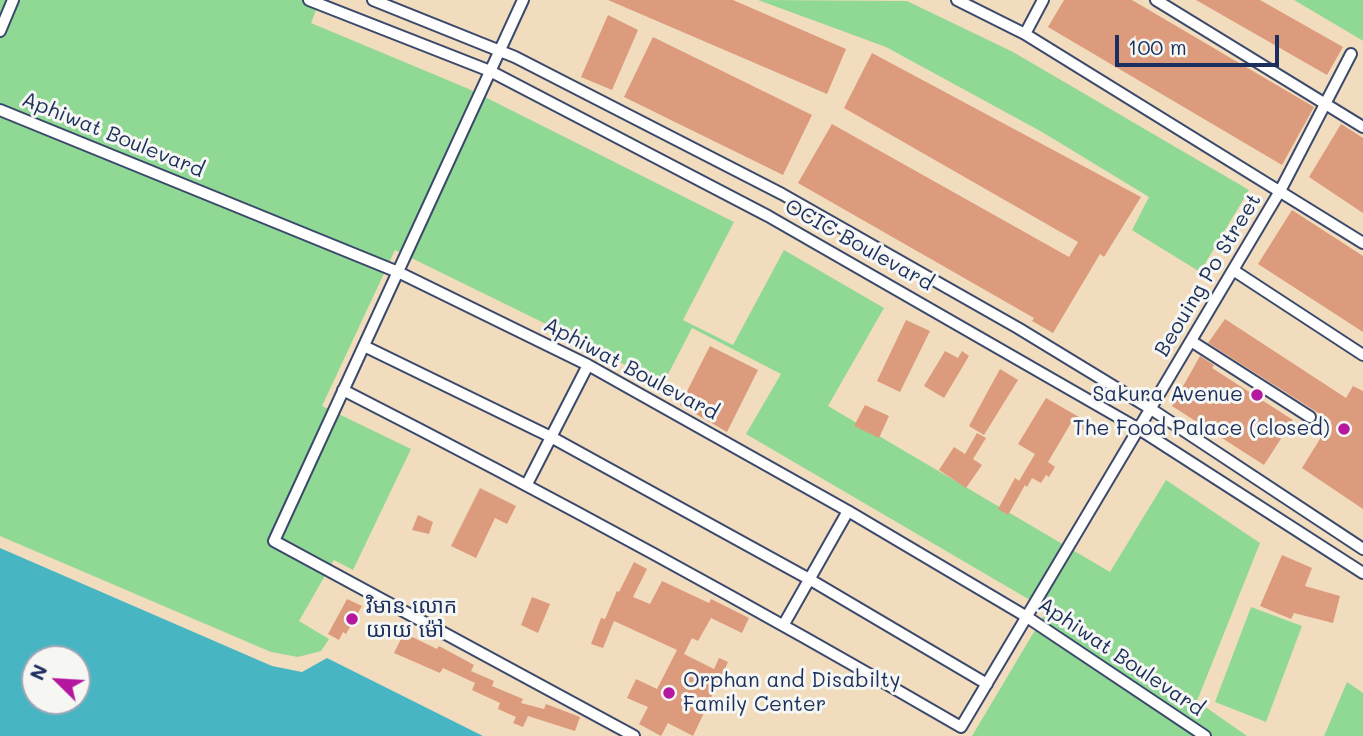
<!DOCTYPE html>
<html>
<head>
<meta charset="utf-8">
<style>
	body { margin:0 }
	#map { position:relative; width:1363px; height:736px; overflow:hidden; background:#f2dcbe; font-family:Mali,sans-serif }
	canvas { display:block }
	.north { position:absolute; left:21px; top:645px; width:70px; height:70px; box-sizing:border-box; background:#f6f6f2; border:2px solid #9ea6b7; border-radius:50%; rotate:294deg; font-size:19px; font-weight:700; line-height:28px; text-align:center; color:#1b2f5e }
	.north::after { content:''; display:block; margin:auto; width:24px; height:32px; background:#b5179e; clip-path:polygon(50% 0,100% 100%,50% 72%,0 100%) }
	.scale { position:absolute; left:1115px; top:35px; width:164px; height:32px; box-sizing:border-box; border:4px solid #1b2f5e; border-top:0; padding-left:9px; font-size:21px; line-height:24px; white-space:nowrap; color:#1b2f5e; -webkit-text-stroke:5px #f6f6f2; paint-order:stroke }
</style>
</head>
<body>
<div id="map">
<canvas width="1363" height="736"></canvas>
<div class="north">N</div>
<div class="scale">100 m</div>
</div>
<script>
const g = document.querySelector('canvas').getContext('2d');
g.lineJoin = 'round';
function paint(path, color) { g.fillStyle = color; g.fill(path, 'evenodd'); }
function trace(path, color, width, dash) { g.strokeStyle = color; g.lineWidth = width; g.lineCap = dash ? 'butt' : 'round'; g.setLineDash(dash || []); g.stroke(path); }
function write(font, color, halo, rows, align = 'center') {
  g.font = font + ' Mali,"Noto Sans Khmer",sans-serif'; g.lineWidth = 6; g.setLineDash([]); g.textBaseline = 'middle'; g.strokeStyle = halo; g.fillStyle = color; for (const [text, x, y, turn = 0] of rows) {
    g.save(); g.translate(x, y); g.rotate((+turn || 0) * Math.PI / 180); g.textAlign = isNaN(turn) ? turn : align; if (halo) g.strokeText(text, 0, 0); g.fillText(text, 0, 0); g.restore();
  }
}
const green = new Path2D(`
	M0,0H320L311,23L469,89L734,222L683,320L733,345L784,250L884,308L828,406L1110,572L1166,480L1260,543L1197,701L1247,736H972L1047,610L746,434L781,374L692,328L662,386L597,349L395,250L322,406L411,449L353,570L334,560L299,621L329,639L321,651L298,657L271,652L0,536Z
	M758,0L907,1L1013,52L1249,190L1200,272L1132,230L1149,197L1042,132L886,47Z
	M1294,0H1363V41L1360,39Z
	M1251,607L1302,626L1266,722L1215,702Z
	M1347,682L1363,693V736H1324Z`);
const water = new Path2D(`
	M0,548L272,666L302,672L327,658L483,736H0ZM35,659H77V701H35Z`);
const building = new Path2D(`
	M608,0H733L846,49L827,94Z
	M1064,0H1132L1314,107L1282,165L1048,27Z
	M1196,0H1260L1343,47L1327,75Z
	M608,15L638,30L612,90L581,77Z
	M653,37L812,115L783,175L624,97Z
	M872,53L1141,197L1104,257L1100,254L1053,333L1032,321L1034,318L798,183L832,124L1069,257L1078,242L844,108Z
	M1341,124L1363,138V213L1309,177Z
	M1292,210L1363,256V332L1258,264Z
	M1225,319L1346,398L1353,386L1363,391V509L1302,468L1331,421L1208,343Z
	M906,320L930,331L900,392L877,381Z
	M710,346L758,370L727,432L680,405Z
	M945,351L958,358L962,351L969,356L944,398L924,386Z
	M1200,356L1214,365L1212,368L1293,420L1264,465L1172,406Z
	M1000,369L1018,380L984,435L969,426Z
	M1046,398L1098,428L1093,436L1071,423L1048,462L1055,467L1049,477L1046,475L1041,483L1032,478L1027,487L1025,485L1008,515L998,509L1015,478L1019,481L1035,454L1018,444Z
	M865,405L889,416L879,438L854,426Z
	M977,433L986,438L973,459L982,465L966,488L939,470L954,447L965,454Z
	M480,488L516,506L507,524L495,518L476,558L451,546Z
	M418,515L433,522L429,534L412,530Z
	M1282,555L1312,568L1305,586L1340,596L1333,623L1294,613L1291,619L1260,606Z
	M634,562L647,569L633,597L650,604L662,581L709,603L711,599L749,618L742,633L711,618L698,641L692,638L684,654L714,669L719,658L728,662L693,736L668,723L661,736L639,724L648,707L627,698L636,679L657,689L677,650L614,621L603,648L591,644L601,618L605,619L617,591L619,592Z
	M532,597L550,604L538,633L521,625Z
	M347,599L362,606L346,634L343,632L339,640L328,634Z
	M404,633L437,649L439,646L474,665L471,671L494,681L492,686L523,699L521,703L544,709L546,704L580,717L575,731L528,716L523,727L513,723L516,717L498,709L500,703L472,690L475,683L443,668L440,673L394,653Z`);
const minor = new Path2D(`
	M309,0L490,71L768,216L1139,429L1363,573
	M373,0L515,57L782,194L1018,328L1151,409L1363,549
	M523,0L274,541L634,736
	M957,0L1025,34L1363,243
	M1156,0L1363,127
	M0,31L13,0
	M1025,34L1043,0
	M0,110L398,272L588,365L848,511L1027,617L1205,736
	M1233,270L1363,355
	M1191,341L1310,417
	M364,346L551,437L809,579L987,684
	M343,390C553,497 758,609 961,727L1280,191L1351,54
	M527,484L588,365
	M784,624L848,511`);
const markers = [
	[1257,395,7,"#b5179e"],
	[1344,429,7,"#b5179e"],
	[352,619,7,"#b5179e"],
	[669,693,7,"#b5179e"]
];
const streetNames = [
	["Aphiwat Boulevard",113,135,22],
	["OCIC Boulevard",859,245,29],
	["Beouing Po Street",1208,275,-59],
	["Aphiwat Boulevard",631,369,28],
	["Aphiwat Boulevard",1121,657,34]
];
const poiNames = [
	["Sakura Avenue",1243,395],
	["The Food Palace (closed)",1330,429],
	["វិមាន លោក",366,607,"left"],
	["យាយ ម៉ៅ",366,631,"left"],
	["Orphan and Disabilty",683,681,"left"],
	["Family Center",683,705,"left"]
];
paint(green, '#90d994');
paint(water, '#48b6c2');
paint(building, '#dc9b7c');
trace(minor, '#3b496c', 14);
trace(minor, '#fff', 10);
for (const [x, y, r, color] of markers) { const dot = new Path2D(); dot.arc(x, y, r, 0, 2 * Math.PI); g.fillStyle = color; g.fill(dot); trace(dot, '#f6f6f2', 2.5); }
write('21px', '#1b2f5e', '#f6f6f2', streetNames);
write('21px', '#1b2f5e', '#f6f6f2', poiNames, 'right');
</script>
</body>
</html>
